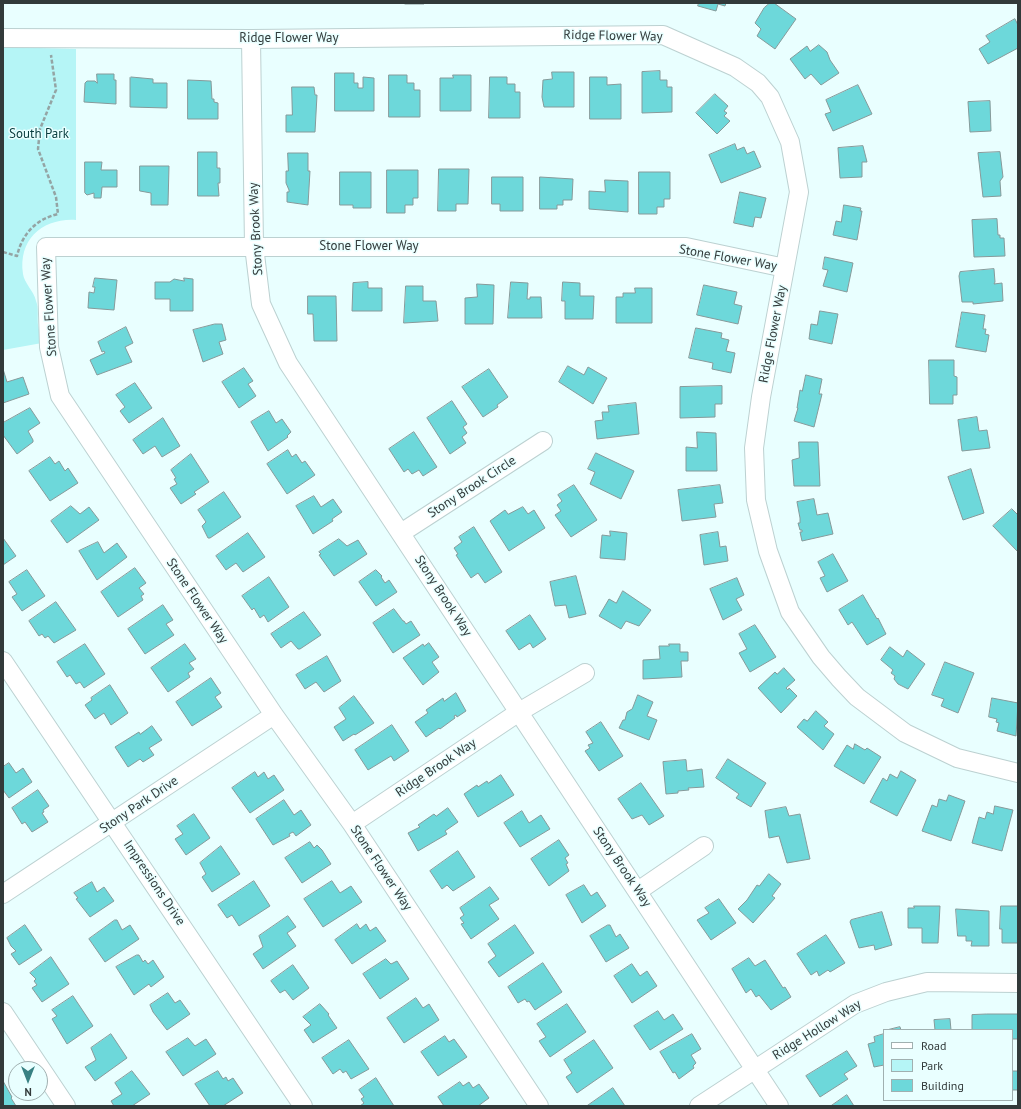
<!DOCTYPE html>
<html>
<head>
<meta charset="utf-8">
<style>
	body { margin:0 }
	#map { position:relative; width:1021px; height:1109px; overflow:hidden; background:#e9ffff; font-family:"PT Sans",sans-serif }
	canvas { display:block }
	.frame { position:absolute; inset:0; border:4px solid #323a3a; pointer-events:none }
	.legend { position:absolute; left:883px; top:1029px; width:130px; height:72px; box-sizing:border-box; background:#e9ffff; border:1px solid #a0b0b0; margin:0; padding:5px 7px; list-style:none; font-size:12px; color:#323a3a }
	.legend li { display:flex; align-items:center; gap:8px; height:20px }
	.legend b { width:20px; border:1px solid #a0b0b0 }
	.north { position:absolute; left:8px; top:1061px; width:40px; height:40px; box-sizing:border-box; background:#e9ffff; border:1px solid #a0b0b0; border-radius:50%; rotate:180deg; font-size:11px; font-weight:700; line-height:16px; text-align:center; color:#323a3a }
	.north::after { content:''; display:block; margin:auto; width:14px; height:18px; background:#388183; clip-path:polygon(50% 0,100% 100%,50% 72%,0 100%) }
</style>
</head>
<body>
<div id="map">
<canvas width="1021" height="1109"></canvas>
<div class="frame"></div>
<ul class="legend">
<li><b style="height:5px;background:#fff"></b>Road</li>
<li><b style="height:11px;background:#b5f5f6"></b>Park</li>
<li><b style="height:11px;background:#6dd8da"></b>Building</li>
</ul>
<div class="north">N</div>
</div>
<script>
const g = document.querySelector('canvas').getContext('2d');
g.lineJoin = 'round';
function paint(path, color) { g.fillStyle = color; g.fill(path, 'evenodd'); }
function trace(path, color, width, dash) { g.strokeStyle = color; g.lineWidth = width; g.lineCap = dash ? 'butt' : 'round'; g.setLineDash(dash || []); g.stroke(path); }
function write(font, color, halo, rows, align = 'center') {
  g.font = font + ' "PT Sans",sans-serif'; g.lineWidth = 3; g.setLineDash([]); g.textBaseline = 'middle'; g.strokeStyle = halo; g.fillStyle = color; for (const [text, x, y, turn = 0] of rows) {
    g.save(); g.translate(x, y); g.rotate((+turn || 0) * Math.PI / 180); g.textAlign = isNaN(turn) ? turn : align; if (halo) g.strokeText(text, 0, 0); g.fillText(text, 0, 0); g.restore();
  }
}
const green = new Path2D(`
	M3,47L76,49V220C43,218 18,239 23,274C24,283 34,291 36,301C39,308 37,317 38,325C39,331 41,337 42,343L3,350Z`);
const building = new Path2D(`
	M405,3H424V4H405Z
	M699,3H726L725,6L718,4L716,11L698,6Z
	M770,3H774L796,19L775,49L757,36L761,29L755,23L764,8Z
	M1015,19L1018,25V48L988,64L979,49L990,42L986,36Z
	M819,45L827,52L830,60L839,73L821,85L811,74L805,79L790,59L807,46L810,51Z
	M660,71V80H667V87H672V112L642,113V72Z
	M552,72H574V107H544L542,97L543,80L552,79Z
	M335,73H354V83H358V88H363V77L374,78V111H335Z
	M97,74H114V80H116V104L84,102L85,83L87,81H95L97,83Z
	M389,75H407V83H414V90H420V117H389Z
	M453,75H471V111H440V78H453Z
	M131,77L153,79V83H167V108L130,107V78Z
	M490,77H507V84H515V92H520V118H489Z
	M590,77H607V85L621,84V119H590Z
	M188,80L211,81L212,99H214V102L218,103V119H188Z
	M858,85L872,114L833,131L825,114L831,112L826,100Z
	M292,87H314L315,95H317L315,132H286V115H292Z
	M715,94L728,106L724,111L727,113L724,116L730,121L717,134L696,113Z
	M990,101L991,131L970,132L968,102Z
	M735,144L737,150L744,147L747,154L754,151L761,167L721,183L709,155Z
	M863,146L867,162H862V177L840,178L838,148Z
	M198,152H217V168H220V183H218L219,196H198Z
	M1000,152L1003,177L1000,181L1001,196L983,197L978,153Z
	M288,153H308V171H310L308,205L287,202V192H289V190L286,183V171H288Z
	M85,162H102L101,170H117V187H102L101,198H94V193L87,195L85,193Z
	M140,166H169L168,205H151V193L140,191Z
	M439,169H469L468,204H456V211H438Z
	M387,170H418V198H413V205H405V213H387Z
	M340,172H371V208H353V205H340Z
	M639,172H670V199H664V207H657V214H639Z
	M492,177H523V211H500V204H492Z
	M540,177L573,179L572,200H563V205H557V209H540Z
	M605,180L628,181V212L589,209V191L605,192Z
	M740,192L766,198L761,218L755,217L753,227L734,223Z
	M844,205L861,208L860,211H862L857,240L833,235L836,221L841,222Z
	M997,219L998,235H1000V238H1004L1005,256L974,257L972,220Z
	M825,257L853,263L847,292L823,286L828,270L823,269Z
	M994,269L995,282L994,284L1002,283L1003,301L973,304V302H962L959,276L960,272Z
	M95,278L117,280L114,310L88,308L89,292L94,293L95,287H93Z
	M184,278L193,279V311H170V299H155V282H170L174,279L184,281Z
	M368,282V288H382V311H352L353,283Z
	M511,282L528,283L527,299H530V297H541L542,318H508Z
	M563,282L580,283V296H594L593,319H565V301H562Z
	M477,284L494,285L493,324H465V298L477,297Z
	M704,285L737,292L734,304L742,306L738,324L697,315Z
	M406,286H423V301H436L438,321L404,323Z
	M635,288H652V323H616V297H623V293H635Z
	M308,296H336L337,341H314L313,314H308Z
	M820,311L838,314L832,344L809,339L811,324L817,325Z
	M962,312L985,315L983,329H986L985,334L989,335L986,352L956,347Z
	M215,324H222L226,340L219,342L223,354L203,362L193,330Z
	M126,327L133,343L125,347L132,362L97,375L90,360L105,353L104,351L102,352L98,342Z
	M696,328L722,333L721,338L729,340L726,351L735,353L731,373L712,369L713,363L689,358Z
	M929,360H954V376L957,377V395H953V404H930Z
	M568,366L584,375L588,367L607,378L593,404L559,382Z
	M244,368L253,381L248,384L256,396L239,408L222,382Z
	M3,369L7,382L23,377L29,394L3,403Z
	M489,369L508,397L497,405L498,407L483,417L462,387Z
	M806,375L822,379L819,394H822L814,427L794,421L798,408H797L800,390L802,391Z
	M135,383L152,408L129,423L120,411L125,407L116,395Z
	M722,386V404H715V417L680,418V387Z
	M452,401L467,424L463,427L467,433L462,437L466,443L450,454L427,418Z
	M636,403L639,434L597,439L595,421L603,420L602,412H609L608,406Z
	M30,408L40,423L28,431L33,440V442L17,454L3,435V423Z
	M269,411L276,423L282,419L291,432L287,436L288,437L268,451L251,422Z
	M977,417L979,431L987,430L990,448L962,451L958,420Z
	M163,418L180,446L162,457L155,446L143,454L133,440Z
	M414,432L437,467L423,476L419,470L412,474L408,469L404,472L389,449Z
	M697,432L716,433L717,471H686V447L697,448Z
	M799,442H818L820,486H794L792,460L799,458Z
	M288,450L292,457L296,454L302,463L305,461L315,475L287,494L267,464Z
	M596,453L634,471L621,499L590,484L595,472L588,469Z
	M191,454L209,482L194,492L196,494L181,504L170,488L177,484L174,479L176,478L171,470Z
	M50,457L55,464L59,461L65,471L68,468L78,483L50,501L29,471Z
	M971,469L984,513L963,520L948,477Z
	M574,485L597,520L571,537L555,515L561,511L557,505L562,501L558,495Z
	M720,485L723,503L714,504L716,517L682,521L678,490Z
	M224,492L241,517L210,538H208L202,526L206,522L198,510Z
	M314,496L321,507L333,499L342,512L332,519L333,521L313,534L296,506Z
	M814,499L817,515L828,513L833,534L802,541L800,532H802V530H800L798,523H800V518L797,502Z
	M71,506L80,514L89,507L99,520L67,543L51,521Z
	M523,507L528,514L534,510L545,528L509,551L490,521L505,510L508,514Z
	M1012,509L1018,515V552L993,526Z
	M474,527L502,572L485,583L478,573L471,578L456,555L458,554L454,548L462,542L459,537Z
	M610,531L627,533L625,560L600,558L602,535L610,536Z
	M718,532L720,547L726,546L728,561L704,565L700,535Z
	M248,533L265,557L243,572L236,563L226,570L216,556Z
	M3,538L16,556L3,565Z
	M339,539L347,546L358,540L367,554L334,576L319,555L321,554L319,552Z
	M98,542L104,553L117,543L127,557L97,580L79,551Z
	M833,554L848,581L827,592L820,578L825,576L818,562Z
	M135,568L146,583L139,588L144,594L141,596L143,600L118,617L101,592Z
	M27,570L45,596L22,611L12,597L17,594L9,582Z
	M376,570L382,576L381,577L385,583L389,580L397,592L376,606L359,582Z
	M576,576L586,614L569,618L566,605L555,606L550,582Z
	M269,577L289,607L268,622L264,615L260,618L254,608L252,610L242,596Z
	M737,578L744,595L736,599L742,610L723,620L710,589Z
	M623,591L651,610L639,626L626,621L621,629L599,616L609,599L616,603Z
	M863,595L877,619L878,618L886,634L867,645L852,622L848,625L839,610Z
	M56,602L76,630L54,643L48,636L45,638L42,634L39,636L29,621Z
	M163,605L173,620L166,624L174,635L145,654L128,629Z
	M394,609L403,621H404L406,624L411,621L420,635L393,653L373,623Z
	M304,612L321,635L300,649H298L291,641L281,648L271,634Z
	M530,615L546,639L533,648L530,643L519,650L506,631Z
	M755,625L776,657L750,672L739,653L747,649L739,634Z
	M429,643L439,657L432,662L439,672L423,685L403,658L423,644L424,646Z
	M85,644L105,674L84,688L80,682L76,684L70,675L67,677L57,662Z
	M185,644L196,659L189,663L194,669L188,673L190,677L168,692L151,668Z
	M669,644H680V652H688V661H681L682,677L643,679V660L660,659L659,646H669Z
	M890,647L903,657L907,650L925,664L908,689L898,684L894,679L895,676L891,673L893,670L881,660Z
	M327,656L341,681L324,692L316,682L305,689L296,675Z
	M945,662L974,673L958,713L941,706L944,699L932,695Z
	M784,668L795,680L786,688L788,690L789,688L797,696L781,713L758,688L775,672L777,674Z
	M211,678L221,693L215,697L222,707L192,726L176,702Z
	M110,685L128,713L111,725L104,713L95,719L85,705L92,700L91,698Z
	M456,693L466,711L457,717L456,715L454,716L455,718L440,729L439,728L426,737L415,722L428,713L426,710L443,698L444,701Z
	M638,695L653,702L647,716L657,720L649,740L619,728L623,720H625L627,712L632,709Z
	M354,696L374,723L355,735L354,734L343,741L334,727L346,719L339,708Z
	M992,698L1018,703L1016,736L997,731L999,723L996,722L997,719L989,717Z
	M816,711L828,722L824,726L834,734L823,750L797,727L804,719L807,721Z
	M601,722L623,756L599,771L585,751L590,748L588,745L593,743L586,732Z
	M392,725L409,751L394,761L391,756L368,770L355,750Z
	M152,726L162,740L149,748L154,755L143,762L140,759L128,767L115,747L139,732L140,734Z
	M855,744L865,750L867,748L881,757L864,784L834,766L847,745L853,749Z
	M728,759L766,783L751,807L736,798L739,794L716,778Z
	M686,760L687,771L702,769L704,787L688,788L689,790L678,791V793L666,794L663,762Z
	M9,763L16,773L23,768L32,782L9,798L3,790V767Z
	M901,771L916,780L897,816L870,802L883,778L887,781L890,774L897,778Z
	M255,772L258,777L264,772L268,779L274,775L284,790L250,813L232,788Z
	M501,775L514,795L478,817L464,794L477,785L478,787L487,781L488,783Z
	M641,783L664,816L649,825L642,815L632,819L618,799Z
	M38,790L49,806L43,810L44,812L42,813L48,822L32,832L25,822L22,824L12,808Z
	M949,795L965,801L951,841L922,831L932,805L937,807L939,799L946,801Z
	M284,800L294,815L301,810L311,825L296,836L293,832L289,834L290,836L273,845L256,819Z
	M995,806L1013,810L1002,851L972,843L979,817L985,819L987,812L993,814Z
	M786,807L789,816L800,814L810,859L787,863L779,836L769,838L765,811Z
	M448,808L458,822L445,831L447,834L418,851L408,833L420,827L418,825L434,814L436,816Z
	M522,811L529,823L541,815L550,829L520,847L504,823Z
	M194,814L210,838L186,855L175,839L183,834L177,826Z
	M559,840L569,855L565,858L568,863L566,864L569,871L549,886L531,859Z
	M310,842L314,848L317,845L322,850L331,864L302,883L285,858Z
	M221,846L240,874L212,892L202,877L206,874L200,863Z
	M458,851L475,877L453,891L447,885L442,889L430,871Z
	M769,874L781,884L772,896L775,898L753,923L738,909L747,900L757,885L759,886Z
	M254,881L270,906L239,926L232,915L227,918L218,905Z
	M332,881L340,893L351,886L362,902L323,927L304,899Z
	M92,882L97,892L104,887L114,901L90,917L76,899L78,898L74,893Z
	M584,885L591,896L597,892L606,906L582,923L566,895Z
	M490,887L499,899L489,905L499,919L471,939L461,924L464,923L460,918L464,915L460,908Z
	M719,899L736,923L711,940L697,920L709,913L705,908Z
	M914,906H940L938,943H922V928H908V908H914Z
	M1001,906H1018V943H1002V929H1000Z
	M956,909L989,911V946H971L972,941H966V936H958Z
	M882,912L892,945L875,950L874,945L859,948L850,922L851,920Z
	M288,916L296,927L287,933L296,946L263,969L253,954L263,947L259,936Z
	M115,920H117L122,930L130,925L139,939L105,962L89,939Z
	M357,924L360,929L366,924L370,931L376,927L386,941L352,964L335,940Z
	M25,925L42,950L19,965L11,954L16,951L11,946L7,938Z
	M515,925L534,953L499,977L488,962L496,956L488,944Z
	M608,925H610L616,937L620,934L629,948L606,962L590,936Z
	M826,935L845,963L830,972L828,970L819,976L817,971L811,975L797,954Z
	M137,955H139L143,962L145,960L148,964L153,960L164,977L151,987L149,984L134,995L116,967Z
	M51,957L69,984L42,1002L32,988L37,985L34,981L36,979L30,973Z
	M749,958L755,966L765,960L783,988L785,987L791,997L771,1010L759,995L756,997L751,989L746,993L732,969Z
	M386,959L391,964L397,961L409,979L380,999L363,974Z
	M543,963L562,992L535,1010L529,1001L527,1002L525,999L518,1003L508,987Z
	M632,964L640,976L647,971L657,986L632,1003L614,976Z
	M293,965L309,988L293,1000L285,990L280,993L271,981Z
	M168,993L175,1003L180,1000L190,1014L167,1030L153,1012L150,1005Z
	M73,996L93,1026L67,1044L52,1019L57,1016L52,1010Z
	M416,998L423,1008L429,1004L439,1020L404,1043L387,1018Z
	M320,1004L329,1014L328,1015L337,1028L313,1043L304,1030L311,1025L303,1017Z
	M567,1004L586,1032L550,1057L539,1041L546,1037L537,1024Z
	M658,1011L664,1020L673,1014L683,1029L650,1050L634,1026Z
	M987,1014H1018V1039H1012V1030H972V1015Z
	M950,1019L951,1030H935L934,1020Z
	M900,1027L901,1030H887Z
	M111,1034L127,1058L95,1081L85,1067L96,1060L91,1048Z
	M692,1034L701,1049L691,1055L696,1063L693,1066L694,1068L679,1079L675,1072L673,1073L660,1052Z
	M884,1034V1065L874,1067L868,1044L875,1042L874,1037Z
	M445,1036L449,1042L454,1039L467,1057L438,1076L421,1052Z
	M188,1038L195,1046L206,1039L216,1054L183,1076L166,1052Z
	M349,1040L369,1069L351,1079L346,1071L343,1073L340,1069L333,1074L322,1058Z
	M594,1040L613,1068L577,1093L566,1077L572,1073L564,1060Z
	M847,1051L857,1066L844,1074L848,1079L820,1097L806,1076Z
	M132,1071L150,1094L132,1106H114L111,1101L122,1094L115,1083Z
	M218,1071L223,1079L226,1077L228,1081L233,1078L243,1093L223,1106H210L195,1084Z
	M1012,1071H1018V1090H1012Z
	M376,1078L394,1106H360L364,1103L361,1099L364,1097L359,1090Z
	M3,1081L12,1097L11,1098L16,1106H3Z
	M460,1082L463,1086L469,1082L473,1088L479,1084L489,1098L478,1106H444L438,1097Z
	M613,1088L625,1106H587Z
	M847,1095L854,1106H831Z`);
const path = new Path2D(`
	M3,252L17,256C22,234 36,219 58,214L56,197L38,149L40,129L56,90L51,55`);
const street = new Path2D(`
	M3,38L251,39L663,35L735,67L758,83L770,97L790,142L799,192L761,397L754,448L756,500L768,551L790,612L821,657L839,678L857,697L905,733L957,758L1018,773
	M251,39L254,246L261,304L288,363L779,1106
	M401,533L543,441
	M3,661L303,1106
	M352,824L519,712L585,673
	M638,891L704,846
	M3,894L274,715
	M3,1012L66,1106
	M539,1106L352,824L274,715L60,396L49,347L46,247H686L785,268
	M699,1106L855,1004L886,992L927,982L1018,983`);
const streetNames = [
	["Ridge Flower Way",613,36,1],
	["Ridge Flower Way",289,38],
	["Stony Brook Way",256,229,-93],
	["Stone Flower Way",369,246],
	["Stone Flower Way",728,258,10],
	["Stone Flower Way",49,307,-94],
	["Ridge Flower Way",773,334,-79],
	["Stony Brook Circle",472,487,-33],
	["Stony Brook Way",443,596,57],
	["Stone Flower Way",197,601,56],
	["Ridge Brook Way",436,768,-34],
	["Stony Park Drive",139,805,-34],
	["Stony Brook Way",622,867,56],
	["Stone Flower Way",381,868,56],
	["Impressions Drive",154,883,56],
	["Ridge Hollow Way",817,1030,-32]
];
const parkNames = [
	["South Park",39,134]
];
paint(green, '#b5f5f6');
paint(building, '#6dd8da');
trace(building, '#869a9a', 1);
trace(street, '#bcd1d1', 20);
trace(path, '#94a4a4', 2.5, [4, 2]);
trace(street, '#fff', 18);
write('13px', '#323a3a', '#e9ffff', streetNames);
write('13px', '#073c3d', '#e9ffff', parkNames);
</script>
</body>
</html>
